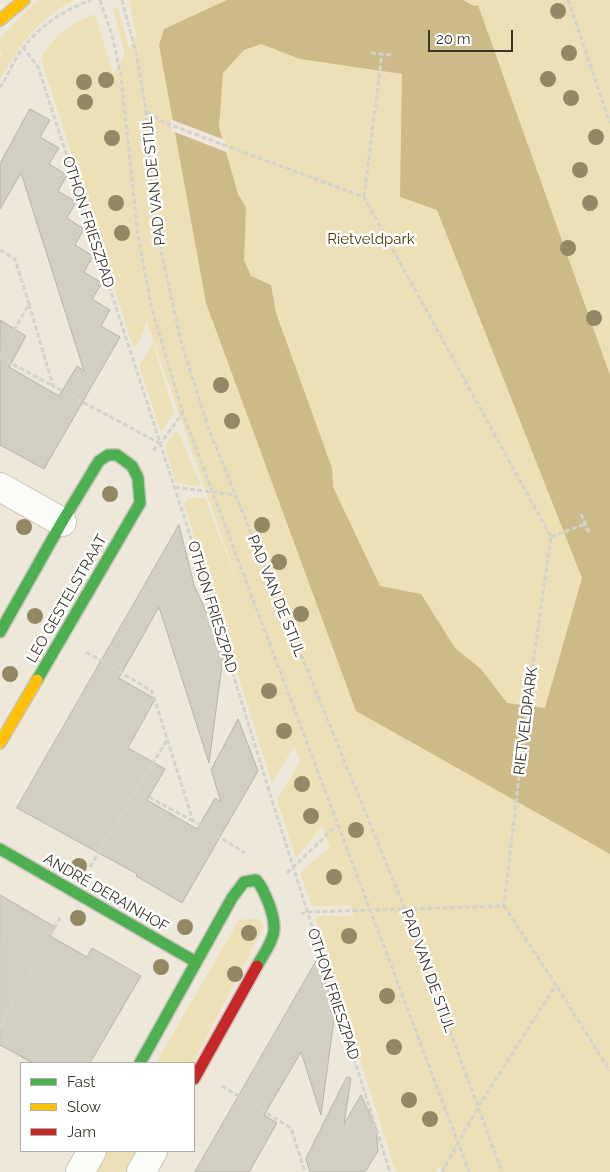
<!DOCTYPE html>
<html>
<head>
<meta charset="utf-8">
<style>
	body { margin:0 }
	#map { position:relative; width:610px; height:1172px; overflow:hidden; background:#ede8d9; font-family:Raleway,sans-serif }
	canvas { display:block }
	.legend { position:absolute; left:20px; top:1062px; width:175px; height:90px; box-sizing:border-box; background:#fff; border:1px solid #b0aeaa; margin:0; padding:6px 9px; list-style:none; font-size:15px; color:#39352b }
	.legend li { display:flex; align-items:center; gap:10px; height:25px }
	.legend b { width:25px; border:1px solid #b0aeaa }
	.scale { position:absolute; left:428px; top:30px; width:85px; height:22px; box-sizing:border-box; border:2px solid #39352b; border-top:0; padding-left:6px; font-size:15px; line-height:18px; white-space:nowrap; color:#39352b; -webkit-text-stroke:4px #fff; paint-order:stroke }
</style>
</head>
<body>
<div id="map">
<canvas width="610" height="1172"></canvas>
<ul class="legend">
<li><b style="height:6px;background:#4caf50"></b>Fast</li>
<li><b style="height:6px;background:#ffc107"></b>Slow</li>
<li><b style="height:6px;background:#c62828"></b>Jam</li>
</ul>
<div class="scale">20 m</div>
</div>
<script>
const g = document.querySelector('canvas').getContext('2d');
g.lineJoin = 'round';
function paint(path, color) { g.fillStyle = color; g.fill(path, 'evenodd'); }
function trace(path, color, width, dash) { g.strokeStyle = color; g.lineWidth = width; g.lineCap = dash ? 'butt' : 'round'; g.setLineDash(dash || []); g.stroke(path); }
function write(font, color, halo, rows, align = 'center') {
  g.font = font + ' Raleway,sans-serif'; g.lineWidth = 5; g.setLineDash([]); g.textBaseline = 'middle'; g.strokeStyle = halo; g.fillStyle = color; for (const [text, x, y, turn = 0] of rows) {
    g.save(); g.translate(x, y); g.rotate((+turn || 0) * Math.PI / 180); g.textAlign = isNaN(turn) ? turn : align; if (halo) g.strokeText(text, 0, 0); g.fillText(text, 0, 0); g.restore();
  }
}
const green = new Path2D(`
	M39,0H75C37,18 21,45 0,79V57L2,53L0,51V39L32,5Z
	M131,0H610V1172H443L440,1165L436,1172H396L315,918L320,916H354L350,905L312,906L300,873L330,847L322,826L296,858L277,799L300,762L294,746L272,783L184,504L188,498H205L242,595L147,322L138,344L133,347L41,58C57,33 68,26 95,14L113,74L125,54L113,8L117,6L129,48L136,36L129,1Z
	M153,343L174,413L161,432L139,366Z
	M175,432L179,433L201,486L186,485L176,482L165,447Z
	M257,918L264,926L193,1063H156L239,920Z
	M106,1151H143L131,1172H94Z`);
const water = new Path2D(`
	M227,0H463L474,6L478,5L610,375V854L356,711L206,303L159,45L164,29ZM261,44L300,59L402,74L400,197L437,210L582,578L545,708L507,703L481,669L455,648L421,594L380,586L333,487L332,468L276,313L271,285L251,276L244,260L246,207L238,194L219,127L223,73L244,50Z`);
const pier = new Path2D(`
	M170,119L225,140L229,153L172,131Z`);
const building = new Path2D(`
	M30,109L50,120L40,137L59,148L49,164L67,175L58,191L76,202L67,218L84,229L75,245L93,256L84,272L102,283L92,299L110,310L101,326L120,337L44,469L0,445V320L26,336L9,367L59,396L77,366L84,371L21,173L0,209V164Z
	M179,525L194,585L224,650L209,763L159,607L119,678L155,699L128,748L165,769L147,800L197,829L215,798L221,802L211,770L238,719L258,771L182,903L136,876L137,874L17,808Z
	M0,895L55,927L50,936L87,957L92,948L141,976L90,1063H33L0,1045Z
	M318,958L335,1012L321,1115L301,1052L264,1115L277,1123L249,1172H195Z
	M347,1077L351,1078L344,1124L361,1095L376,1128L378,1151L365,1172H310L306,1159Z`);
const path = new Path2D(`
	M100,0L112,35L121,76L138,236L152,309L183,414L469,1172
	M122,0L136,53L142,86L146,112L152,193L161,250L181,342L209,430L405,909L502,1172
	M568,0L610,123
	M23,47L38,67L189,532L271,797L390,1172
	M371,53L392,55
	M0,88C8,75 14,59 24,47C41,24 65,10 91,0
	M147,112L165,123L364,197L551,537L528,698L504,906L307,912L301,914
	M364,197L382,54
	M0,250L15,259L29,304L0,355
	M29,304L53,386L159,443
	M0,357L53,386
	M153,450L160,444L182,414
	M175,487L235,495
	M581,514L589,533
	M551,537L585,524
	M86,652L152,691L193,821L245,853
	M136,790L193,821
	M90,867L167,740
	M287,873L337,825
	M504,906L556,985L610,1071
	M0,1027L61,916
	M222,1086L291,1128L305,1172
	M442,1172L478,1107L556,985`);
const street = new Path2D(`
	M0,487L62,522
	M80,1172L92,1151
	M141,1172L153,1151`);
const fast = new Path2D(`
	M0,632L62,522L99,461L108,455H117L132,466L138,478L140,503L37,680
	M0,849L196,962
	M140,1063L232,898L244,882L256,880C263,887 265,895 269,904C280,934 272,940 257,966`);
const slow = new Path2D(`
	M0,20L24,0
	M0,743L37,680`);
const jam = new Path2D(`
	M194,1079L257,966`);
const trees = [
	[558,11],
	[569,53],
	[548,79],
	[106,80],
	[84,82],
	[571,98],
	[85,102],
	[596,137],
	[112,138],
	[580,170],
	[116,203],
	[590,203],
	[122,233],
	[568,248],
	[594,318],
	[221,385],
	[232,421],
	[110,494],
	[262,525],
	[24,527],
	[279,562],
	[301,614],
	[35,616],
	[10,674],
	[269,691],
	[284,731],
	[302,784],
	[311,816],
	[356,830],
	[79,866],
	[334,877],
	[78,918],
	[185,927],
	[249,933],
	[349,936],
	[161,967],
	[235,974],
	[387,996],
	[394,1047],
	[409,1100],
	[430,1119]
];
const streetNames = [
	["PAD VAN DE STIJL",154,181,-96],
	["OTHON FRIESZPAD",88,222,72],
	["PAD VAN DE STIJL",276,596,68],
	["LEO GESTELSTRAAT",67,599,-60],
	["OTHON FRIESZPAD",212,607,73],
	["RIETVELDPARK",526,721,-83],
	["ANDRÉ DERAINHOF",106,893,30],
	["PAD VAN DE STIJL",428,971,70],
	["OTHON FRIESZPAD",333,994,72]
];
const parkNames = [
	["Rietveldpark",371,239]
];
paint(green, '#eee0b6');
paint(water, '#cb8');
paint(pier, '#ede8d9');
paint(building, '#d3cec2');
trace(building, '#b7b3a8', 1);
trace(street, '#c9c5b9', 30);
trace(fast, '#c9c5b9', 14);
trace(slow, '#c9c5b9', 14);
trace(jam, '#c9c5b9', 14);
trace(path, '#d4d2cd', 3, [5, 2.5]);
trace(street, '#fcfcf9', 28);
trace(fast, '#4caf50', 11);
trace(slow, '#ffc107', 11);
trace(jam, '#c62828', 11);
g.fillStyle = '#938863';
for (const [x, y] of trees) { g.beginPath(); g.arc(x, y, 8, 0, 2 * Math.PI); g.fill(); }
write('15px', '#39352b', '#fff', streetNames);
write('15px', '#493a02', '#fff', parkNames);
</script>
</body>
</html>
